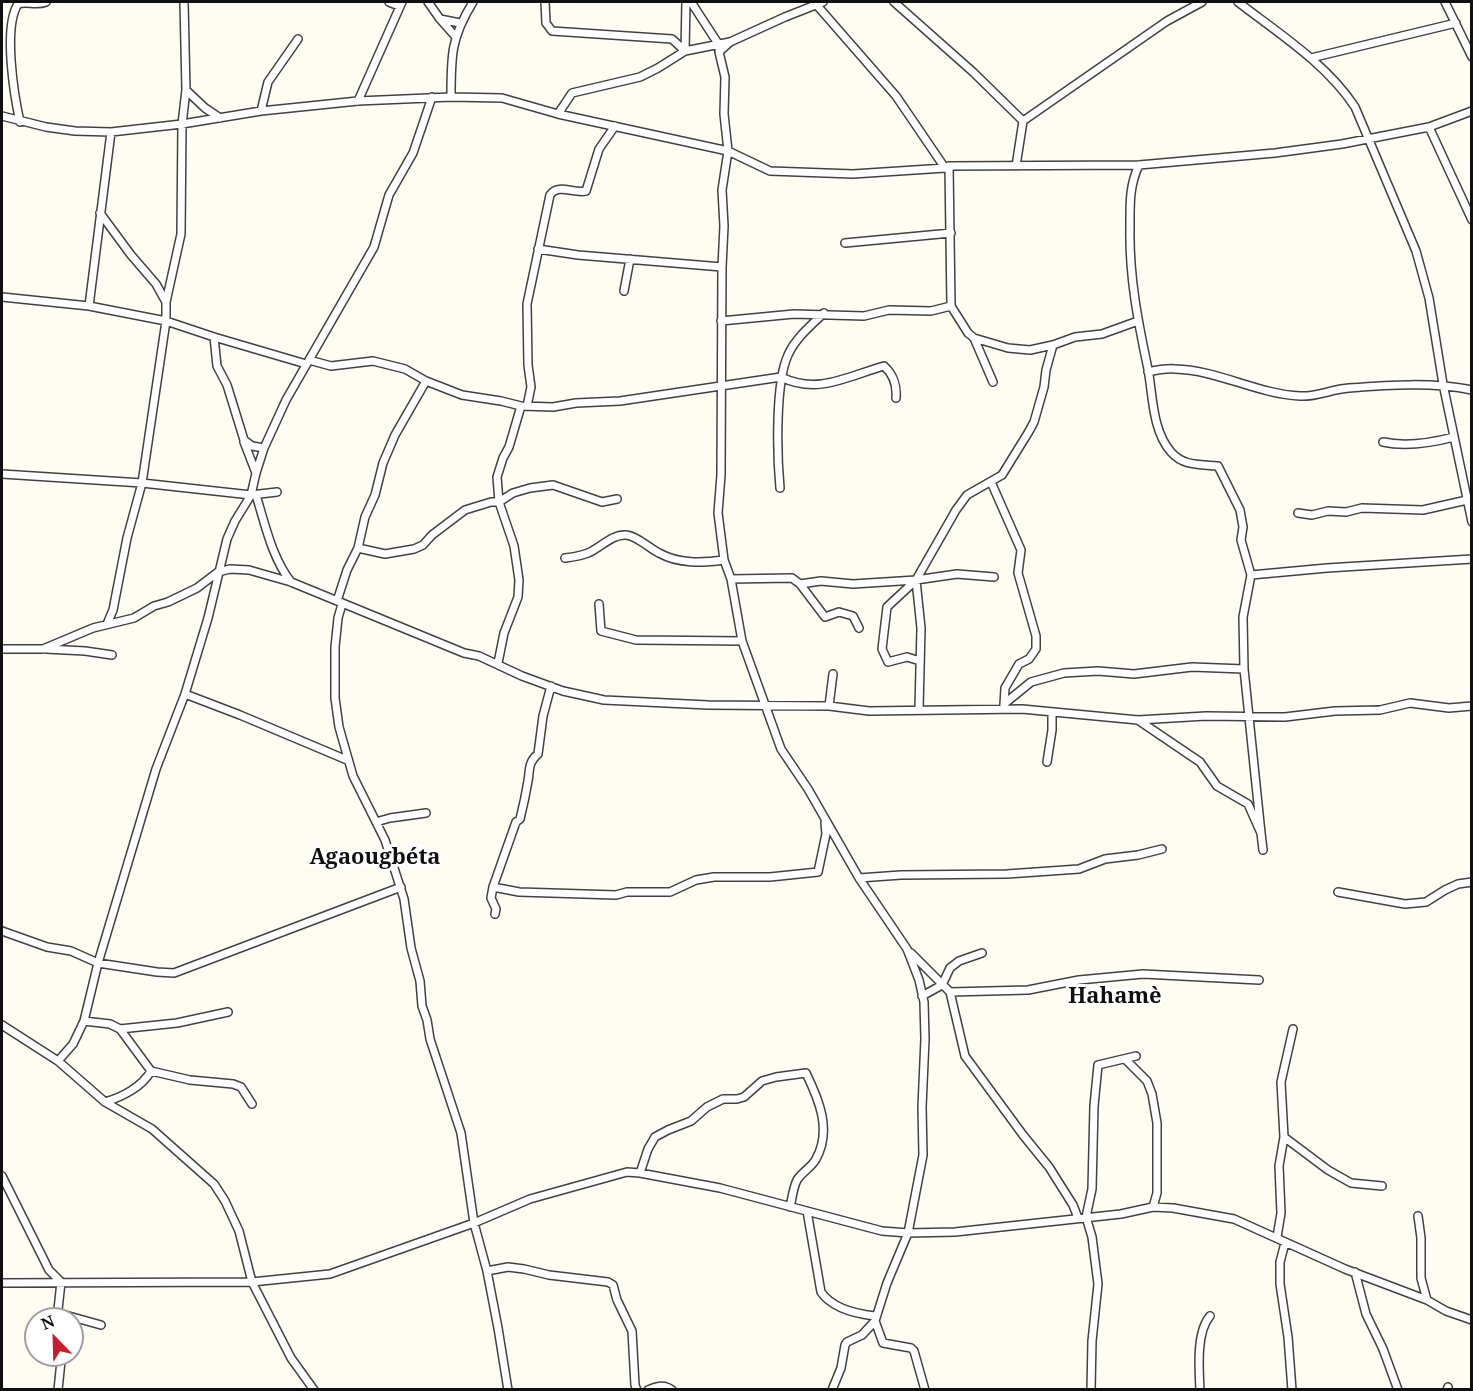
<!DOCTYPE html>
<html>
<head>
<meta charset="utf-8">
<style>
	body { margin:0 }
	#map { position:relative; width:1473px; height:1391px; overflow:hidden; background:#fffcf1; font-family:"Noto Serif",serif }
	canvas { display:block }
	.frame { position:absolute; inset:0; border:3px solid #0f0f0f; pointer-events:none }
	.north { position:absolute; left:24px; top:1307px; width:60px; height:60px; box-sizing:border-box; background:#fff; border:2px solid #9f9f9f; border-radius:50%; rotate:337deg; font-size:16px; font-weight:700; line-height:24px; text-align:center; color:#0f0f0f }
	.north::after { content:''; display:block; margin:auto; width:21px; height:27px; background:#c91d2d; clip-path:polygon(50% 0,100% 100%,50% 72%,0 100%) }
</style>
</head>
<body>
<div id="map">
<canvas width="1473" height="1391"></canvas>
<div class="frame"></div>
<div class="north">N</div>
</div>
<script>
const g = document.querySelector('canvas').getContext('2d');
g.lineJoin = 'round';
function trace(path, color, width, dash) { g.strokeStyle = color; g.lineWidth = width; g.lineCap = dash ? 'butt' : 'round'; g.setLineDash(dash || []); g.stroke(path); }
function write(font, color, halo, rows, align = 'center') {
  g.font = font + ' "Noto Serif",serif'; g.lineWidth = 6; g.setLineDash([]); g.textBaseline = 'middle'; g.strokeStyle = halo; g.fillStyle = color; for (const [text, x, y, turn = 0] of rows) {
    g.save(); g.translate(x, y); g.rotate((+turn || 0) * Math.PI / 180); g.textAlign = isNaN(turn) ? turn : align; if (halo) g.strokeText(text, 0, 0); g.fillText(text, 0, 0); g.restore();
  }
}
const minor = new Path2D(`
	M389,2L399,6
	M428,2L440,19
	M545,2L546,23L552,31L672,39L685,51L686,2
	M691,2L719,45V49
	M814,2L896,96L945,168
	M894,2L973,72L1023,121
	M1238,2C1278,33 1326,63 1355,107L1416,251L1429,298L1443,384L1472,522
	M1445,2L1472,57
	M455,36L440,19L460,23
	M730,42L719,52L725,77L724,114L728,151L722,190L724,226L722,267L721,475L718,513L724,560L731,579L742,641L781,749L808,789L859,878L907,949L919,980L924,1002L925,1039L922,1107L923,1155L908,1233L887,1283L875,1321L862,1335L847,1342L845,1345L841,1368L832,1390
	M1311,58L1456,23
	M186,90L205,108L220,118
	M451,97C451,55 451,38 473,2
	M358,101L402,2
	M261,111L268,82L298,39
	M558,114L572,93L640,77L658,68L685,51L730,42L785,17L823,2
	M2,116L46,127L75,131L111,132L182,124L261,111L358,101L451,97L502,98L558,114L728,151L770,171L853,174L945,168L949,166L1139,165L1275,153L1342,144L1429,127L1472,111
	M20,122C14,95 3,27 18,4C27,1 36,6 46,2
	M1429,127L1472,220
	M1139,165C1129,186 1130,205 1130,228C1129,276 1138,322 1148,369C1153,396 1152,430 1171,452C1184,467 1201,464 1218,466L1240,510L1243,527L1241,540L1251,575L1243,617L1244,669
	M949,166L951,306L968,333L974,338L993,382
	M1016,166L1023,121L1167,21L1202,2
	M100,213L131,255L156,284L166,302
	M845,243L951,233
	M538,249L578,255L722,267
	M624,291L630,259
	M2,297L89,306L166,321L214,337L306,364
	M89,306L111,132
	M721,321L794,314L864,316L889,310L931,311L951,306
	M214,337L217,366L227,385L244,440L252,446L264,448
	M974,338L1008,348L1030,350L1053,345L1075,337L1102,334L1138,321
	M309,360L331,366L373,361L405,369L426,381L462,395L501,401L521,406L509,447L503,458L497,477L499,502L514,546L519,580L518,597L504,633L498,663
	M1148,372C1157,370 1166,368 1175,369C1218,370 1257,394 1300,396C1317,397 1332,389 1349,388C1389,385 1432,382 1472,390
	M521,406L553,407L576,403L620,401L781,377C818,395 848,376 884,366C893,374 897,386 896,398
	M527,406L531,387L528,365L527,304L550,195C558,183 574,194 586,191L599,149L615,126
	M244,442L256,473
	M1383,442C1406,447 1431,443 1454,437
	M2,474L142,483L251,495L277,492
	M991,482L1021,550L1018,573L1036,636V649L1029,659L1019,664L1005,688L1004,705
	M780,488C777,456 775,383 788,355C795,339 811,325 824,313
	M256,495C265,524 272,558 291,582
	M1298,513L1312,515L1328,511L1346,512L1362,508L1423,510L1467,500
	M358,548L385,554L414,549L423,545L432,535L465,510L491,502H499L513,493L530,488L553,485L602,502L617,499
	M565,558C573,557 581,556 588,553C600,548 612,534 626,535C637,536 649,548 659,553C679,564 702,563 724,560
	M1251,575L1327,568L1472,559
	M731,579L792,578L800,584L821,581L853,584L916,580L956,510L967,495L1002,475L1028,433L1034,422L1044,387L1046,370L1053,345
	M916,580L887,607L882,649L888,662L907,657L920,661
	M800,584L825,617L839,612L853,616L859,628
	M337,601L347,570L358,548L365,517L375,495L383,463L395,435L426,381
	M342,604L338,618L335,647V698L339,727L353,776L385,840L404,899L411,948L420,981L422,1006L427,1020L430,1039L461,1133L474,1223L487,1271L498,1328L508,1390
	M599,604L601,631L636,640L742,641
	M107,624L113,610L127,538L142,483L166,321V302L181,234L182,124L186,90L184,2
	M2,649H43L93,628L134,618L154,606L168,602L197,588L218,572L230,569L249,570L291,582L464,653L479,656L522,676L563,691L604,700L708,705L829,706L869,711L1022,709L1138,720L1206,716L1285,717L1335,711L1380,710L1410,703L1449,708L1472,706
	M46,649L85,651L112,655
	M185,694L240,715L347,760
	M1004,704L1031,682L1064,673L1098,671L1134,674L1192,667L1244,669L1261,833
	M829,706L833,674
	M919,709L921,628L916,580L957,574L994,577
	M1138,720L1200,762L1217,786L1248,804L1261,833L1263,850
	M1047,762L1052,730V712
	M376,822L390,818L426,813
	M859,878L901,875L1007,874L1079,869L1105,859L1138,855L1162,849
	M493,887L519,892L616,895L627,892H670L696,880L714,877H770L818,872L826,834L825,823
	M1338,892L1405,904L1426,902L1445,890L1458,884L1472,882
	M495,914L496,909L491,898L493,887L516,822L520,819C523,807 526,793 528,781C530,770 528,762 538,754L543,716L551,686
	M2,931L47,947L71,951L98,963L157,972L174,973L401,887
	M911,953L950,992L1028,990L1079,980L1143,974L1259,980
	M950,992L965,1056L1023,1135L1049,1167L1073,1205L1078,1218
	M922,996L942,985L950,968L959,961L982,953
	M84,1021L110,1024L120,1029L151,1071L190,1080L233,1084L241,1087L252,1104
	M2,1025L58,1061L105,1102L152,1129L214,1184L225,1201L239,1231L252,1282L291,1358L314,1390
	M120,1029L177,1023L228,1012
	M1125,1059L1147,1081L1152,1094L1157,1123V1193L1153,1207
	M58,1061L73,1044L84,1021L98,963L156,769L185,694L208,618L227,539L235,521L251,495L256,473L264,448L286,400L374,247L389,195L413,153L432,97
	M105,1102C122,1097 142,1087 151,1071
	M1284,1137L1281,1082L1293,1029
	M640,1173L648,1149L655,1137L668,1130L691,1121L707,1107L723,1099H737L744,1097L762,1081L776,1077L806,1073C819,1100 832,1130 816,1159C812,1167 802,1172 797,1180C793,1188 792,1199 790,1207
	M2,1176L49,1270L61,1282L57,1319
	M807,1211L821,1292C832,1308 857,1314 875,1316
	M1418,1216L1421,1238V1278L1427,1300
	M1277,1237L1281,1213L1279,1166L1284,1137L1328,1170L1351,1183L1382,1186
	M1285,1243L1280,1262V1284L1288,1337L1292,1390
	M487,1271L508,1267L524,1269L549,1275L608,1282L613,1285L617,1300L632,1331L635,1385L637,1390
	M1355,1272L1366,1314L1383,1349L1398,1390
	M2,1283L252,1282L330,1274L474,1223L530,1199L627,1172L640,1173L720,1188L882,1231L908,1233L955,1232L1121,1214L1153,1207L1173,1208L1234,1219L1345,1269L1427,1300L1446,1311L1472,1320
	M58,1313L101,1325
	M875,1321L883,1343L911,1348L914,1351L925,1390
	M55,1355L61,1361L58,1390
	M648,1390C657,1386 664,1384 672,1390
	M1091,1390L1092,1341L1098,1284L1092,1237L1086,1217L1092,1189L1094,1106L1098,1065L1136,1056
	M1200,1390C1199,1369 1196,1332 1210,1316
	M1447,1390L1448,1387`);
const quarterNames = [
	["Agaougbéta",375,858],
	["Hahamè",1115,997]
];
trace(minor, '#424242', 10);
trace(minor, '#fff', 7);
write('bold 22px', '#0f0f0f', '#fff', quarterNames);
</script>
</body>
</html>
